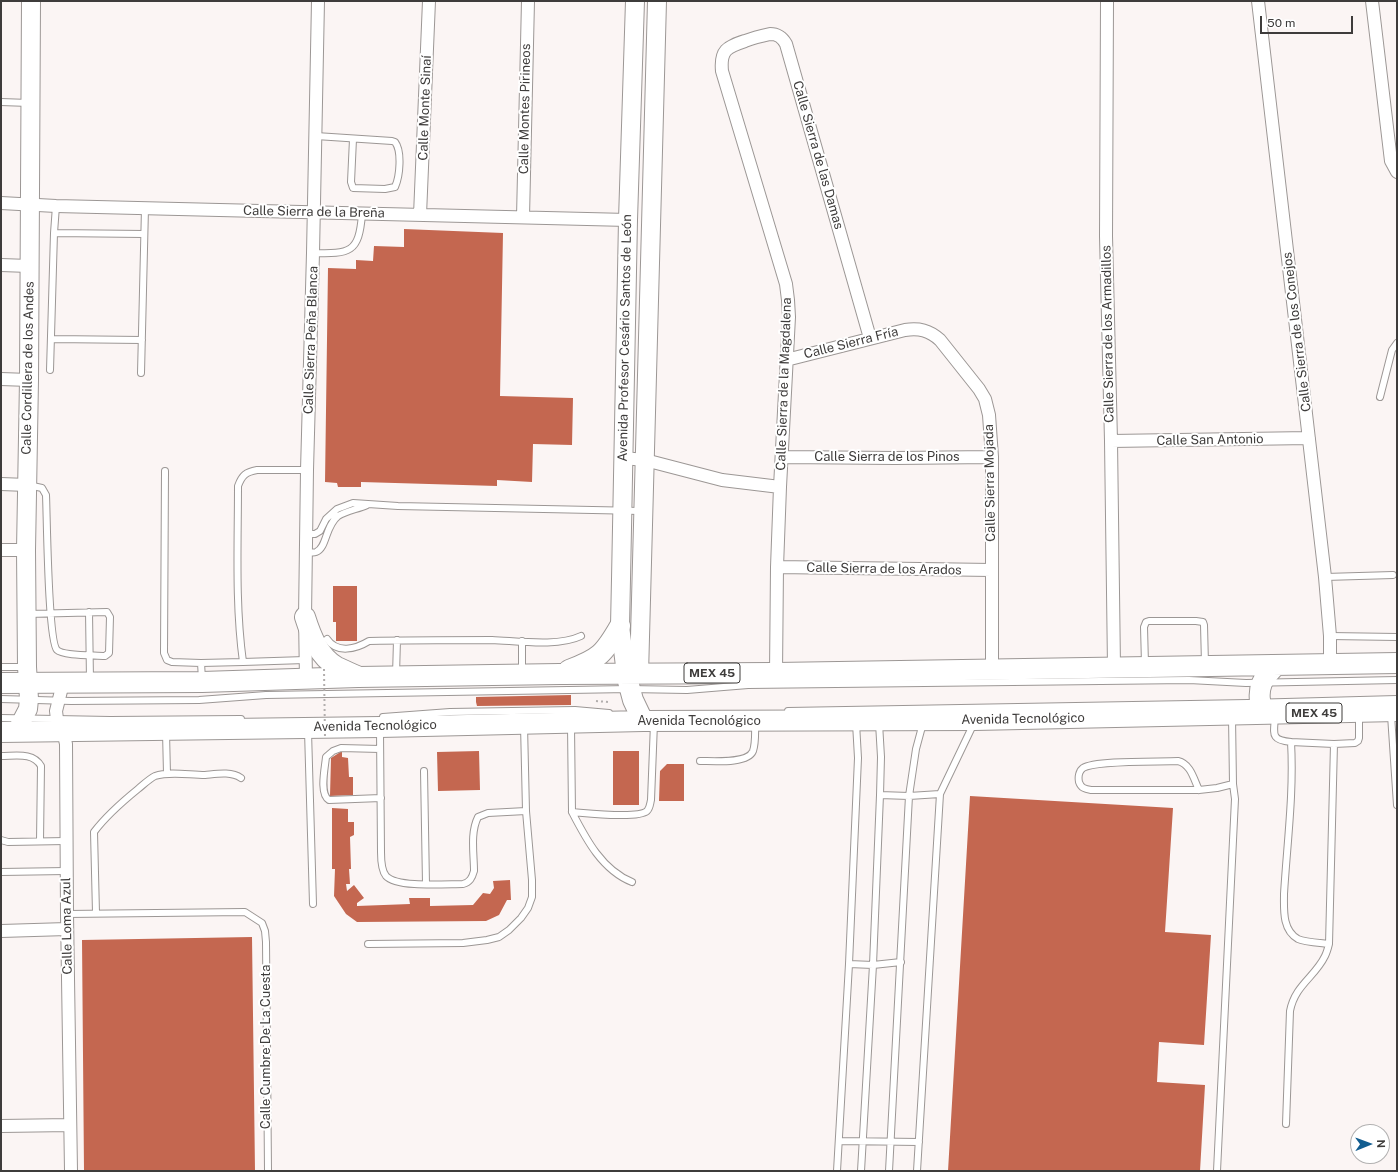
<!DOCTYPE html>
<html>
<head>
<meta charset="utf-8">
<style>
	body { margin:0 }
	#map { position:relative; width:1398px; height:1172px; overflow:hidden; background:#fbf5f4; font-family:"Public Sans",sans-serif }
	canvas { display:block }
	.frame { position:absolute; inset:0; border:2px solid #3e3c3b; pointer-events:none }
	.north { position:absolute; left:1350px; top:1124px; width:40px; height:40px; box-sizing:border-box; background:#fff; border:1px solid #b2b1b1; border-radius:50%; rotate:89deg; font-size:11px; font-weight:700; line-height:16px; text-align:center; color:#3e3c3b }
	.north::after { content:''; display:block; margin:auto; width:14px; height:18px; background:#125d90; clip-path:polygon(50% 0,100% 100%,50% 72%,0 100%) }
	.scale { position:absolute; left:1260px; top:16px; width:93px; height:18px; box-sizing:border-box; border:2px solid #3e3c3b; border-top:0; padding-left:5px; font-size:12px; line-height:14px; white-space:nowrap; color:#3e3c3b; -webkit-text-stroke:3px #fff; paint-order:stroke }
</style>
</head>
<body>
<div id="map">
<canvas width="1398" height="1172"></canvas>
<div class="frame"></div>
<div class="north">N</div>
<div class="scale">50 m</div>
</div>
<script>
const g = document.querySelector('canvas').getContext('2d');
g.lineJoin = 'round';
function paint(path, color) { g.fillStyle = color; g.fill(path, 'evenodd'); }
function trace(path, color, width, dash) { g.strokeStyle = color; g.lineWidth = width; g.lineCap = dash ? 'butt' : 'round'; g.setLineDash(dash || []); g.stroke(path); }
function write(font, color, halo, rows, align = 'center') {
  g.font = font + ' "Public Sans",sans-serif'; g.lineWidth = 4; g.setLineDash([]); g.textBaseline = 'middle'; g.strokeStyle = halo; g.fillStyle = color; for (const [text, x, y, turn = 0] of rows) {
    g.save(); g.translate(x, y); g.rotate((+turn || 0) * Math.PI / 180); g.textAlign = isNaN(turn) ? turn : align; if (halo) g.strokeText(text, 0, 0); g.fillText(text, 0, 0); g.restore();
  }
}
const building = new Path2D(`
	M404,229L503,233L500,396L573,398L572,445L533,444L532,482L497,480V486L361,482V487H338L337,483L325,482L328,268L356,269V260L373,261L374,246L404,247Z
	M333,586H357V641H336V622H333Z
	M571,695V705L477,706L476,702V697Z
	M342,751V757L348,758L349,777H353V795L330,796L331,758Z
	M479,751L480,790L438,791L437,752Z
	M613,751H639V805H613Z
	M667,764H684V801H659L660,771Z
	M970,796L1173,808L1165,932L1211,935L1204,1045L1159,1042L1157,1082L1205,1085L1200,1171H948Z
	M332,808L348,809V822H354V835L350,837L351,869H349L350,884H346L347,891L354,885L364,898L357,903V906L410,904L409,898H430V906L473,905L483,893L490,894L494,888L493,881L510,880L511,900H507L499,915L486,921L357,922L346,914L334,896L335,869H332Z
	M252,937L255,1171H84L82,940Z`);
const path = new Path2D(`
	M596,701L608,702`);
const lane = new Path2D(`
	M1,102L29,103
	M316,136L392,141L395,142C402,151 400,176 395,187L385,189L353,188L351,182L353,139
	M54,233L56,206
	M313,253C350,254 359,253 362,214
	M52,339L142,340
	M50,370L54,233L144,234
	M141,373L145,208
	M1380,397L1392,350L1397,343
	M165,471L164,653L167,660L172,662L201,663
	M307,534H315L320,531L326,519L337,509L353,503L398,506L641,511
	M307,552C309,552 313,553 316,552C327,548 325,526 338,516C346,511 358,509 367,505
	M1325,577L1393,575
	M89,612L90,680
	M28,614L107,612L110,617L109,653L105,656C95,655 63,656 57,650C48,641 47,517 46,495L42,488L28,485
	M1330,636L1397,637
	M327,639C337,654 356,649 369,641C410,640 451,640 492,640C518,641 558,647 581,636
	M243,662L305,660
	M1145,664L1144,627L1146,622L1149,621H1196L1203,622L1204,625L1205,664
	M1,667H26
	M522,672V641
	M396,675L397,640
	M202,679L201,663L243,662C235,604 238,544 238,486C242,475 246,472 257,470H307
	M1,699L71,701L199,700L266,695L629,689L687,690L748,685L1189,680L1246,683L1397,680
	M788,711L1248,703L1397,699
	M1391,715L1397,805
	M1275,716C1274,734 1270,740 1291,742C1294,792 1287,844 1284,894C1284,909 1282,930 1298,939C1304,942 1321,943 1329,944
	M383,717L450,712L575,710L609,713
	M1,718L110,720L241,719
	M879,723L881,757L880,795L909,796L940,794
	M571,726L572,812C586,813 638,819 647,811C650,808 650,804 651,800L654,723
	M308,731L313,904
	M380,731L381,852C381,859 381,870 386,876C397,888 446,884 463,884C470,882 472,878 474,871C474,854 470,833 478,817L488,813L526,811L524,725
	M166,732L167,774
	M1291,742L1334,744L1355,743L1358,741L1359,738V714
	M380,749L341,748L333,751L326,757C325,768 319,794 329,800L381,798
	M1,756C16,756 33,752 41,766L40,841
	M700,761C713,761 748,764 753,751C756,742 755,731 755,722
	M424,771L426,884
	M1199,790C1194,780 1191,764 1178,761C1160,762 1095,760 1083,768C1079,771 1078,777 1079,782C1081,788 1085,789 1091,790H1199L1217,788L1233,784
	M572,812C586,839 602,870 632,882
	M1,840L8,842L66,841
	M1,872L66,871
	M96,913L94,832C106,816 122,802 138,789C143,785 149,779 155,776C170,771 189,775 205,775C216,774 231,771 241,778
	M67,914L245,912L262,923L265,931L266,942L268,1171
	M368,944L463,943L487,940L499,937L509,930L521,918L528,908L532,897V880L526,811
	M849,964L873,965L901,962
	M1286,1124L1290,1011C1295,985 1315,977 1325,956C1327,952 1328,948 1329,944L1334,744
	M839,1141L919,1142
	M837,1171L849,964L858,758L856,723
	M861,1171L873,965L880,795
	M889,1171L909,796L916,749L923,723
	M917,1171L940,794L974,723
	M1217,1171L1235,799L1233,784L1232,717`);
const street = new Path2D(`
	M1107,1L1106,236L1111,441L1114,667
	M1258,1L1325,577L1330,636V664
	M1372,1L1391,161L1397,172
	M1,203L56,206L628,220
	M420,215L429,1
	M523,217L528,1
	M1,265L29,266
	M786,360L905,330C919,328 929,330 940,340L979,389L985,399L989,415L992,457V669
	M1,379L29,380
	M1111,441L1309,438
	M782,457L895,458L992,457
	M623,458L645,460L722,480L780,487
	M1,484L27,485
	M1,550H26
	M777,567L992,570
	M776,673L777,567L780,487L789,317L788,300L786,284L722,71C720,50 727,47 745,41C753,38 761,36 770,34C778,34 782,37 786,44L870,338
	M306,680L305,617L307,470L313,253L318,1
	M63,683L56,711L57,719L63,731L66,744L67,914L71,1171
	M1,931L67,929
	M1,1126L70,1125`);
const secondary = new Path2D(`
	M626,674L620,626L621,579L628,220L635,1
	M639,674L657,1
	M16,732L28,709L29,699L27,667L26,550L29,380L31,1`);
const primary = new Path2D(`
	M305,617C311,636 319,657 337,667C343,670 350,673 357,676
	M569,670C599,659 604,654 620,626
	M626,674L633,700L643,721
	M1,683L202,682L358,677L560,674L776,673L1397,663
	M1266,714C1259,706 1258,693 1262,683C1265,676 1272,670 1276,665
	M1,732L380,727L643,721L975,720L1397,711`);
const pathBridge = new Path2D(`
	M324,669L325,738`);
const shields = [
	[712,673,56],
	[1314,713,56]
];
const shieldNames = [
	["MEX 45",712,673],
	["MEX 45",1314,713]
];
const streetNames = [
	["Calle Monte Sinaí",425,108,-88],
	["Calle Montes Pirineos",525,109,-89],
	["Calle Sierra de las Damas",818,155,74],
	["Calle Sierra de la Breña",314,212,1],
	["Calle Sierra de los Conejos",1297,332,-97],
	["Calle Sierra de los Armadillos",1108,334,-91],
	["Avenida Profesor Cesário Santos de León",625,338,-89],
	["Calle Sierra Peña Blanca",311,340,-88],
	["Calle Sierra Fría",851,343,-14],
	["Calle Cordillera de los Andes",28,368,-89],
	["Calle Sierra de la Magdalena",784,384,-88],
	["Calle San Antonio",1210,440,-1],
	["Calle Sierra de los Pinos",887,457],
	["Calle Sierra Mojada",990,483,-91],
	["Calle Sierra de los Arados",884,569,1],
	["Avenida Tecnológico",1023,719,-1],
	["Avenida Tecnológico",699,721],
	["Avenida Tecnológico",375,726,-1],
	["Calle Loma Azul",67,926,-91],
	["Calle Cumbre De La Cuesta",266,1047,-90]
];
paint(building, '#c46750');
trace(lane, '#9c9795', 8);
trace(street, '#9c9795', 14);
trace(secondary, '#9c9795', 20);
trace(primary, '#9c9795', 22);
trace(path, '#b2aead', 2, [2, 3]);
trace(lane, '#fff', 6);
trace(street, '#fff', 12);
trace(secondary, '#fff', 18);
trace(primary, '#fff', 20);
trace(pathBridge, '#b2aead', 2, [2, 3]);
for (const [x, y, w] of shields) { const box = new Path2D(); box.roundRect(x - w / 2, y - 10, w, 20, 3); g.fillStyle = '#fff'; g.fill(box); trace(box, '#3e3c3b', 1); }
write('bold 12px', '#3e3c3b', null, shieldNames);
write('13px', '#3e3c3b', '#fff', streetNames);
</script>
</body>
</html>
